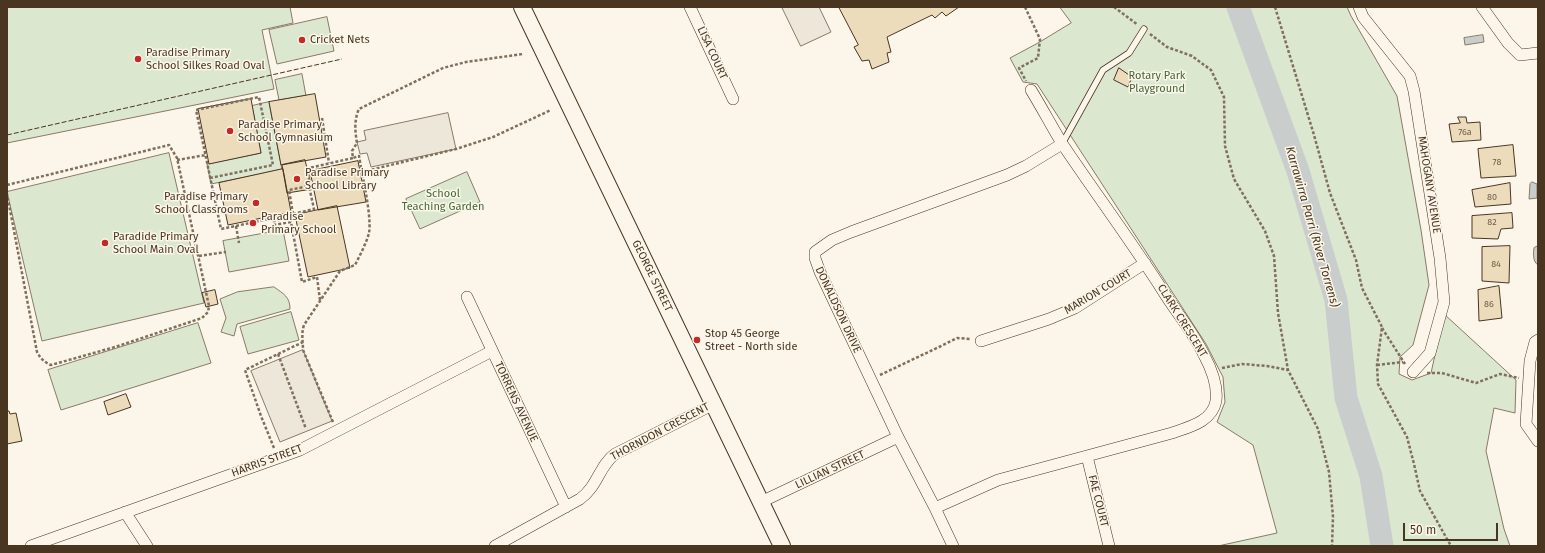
<!DOCTYPE html>
<html>
<head>
<meta charset="utf-8">
<style>
	body { margin:0 }
	#map { position:relative; width:1545px; height:553px; overflow:hidden; background:#fbf6e9; font-family:"Fira Sans",sans-serif }
	canvas { display:block }
	.frame { position:absolute; inset:0; border:8px solid #4a3520; pointer-events:none }
	.scale { position:absolute; left:1403px; top:523px; width:95px; height:18px; box-sizing:border-box; border:2px solid #4a3520; border-top:0; padding-left:5px; font-size:12px; line-height:14px; white-space:nowrap; color:#4a3520; -webkit-text-stroke:3px #fbf6e9; paint-order:stroke }
</style>
</head>
<body>
<div id="map">
<canvas width="1545" height="553"></canvas>
<div class="frame"></div>
<div class="scale">50 m</div>
</div>
<script>
const g = document.querySelector('canvas').getContext('2d');
g.lineJoin = 'round';
function paint(path, color) { g.fillStyle = color; g.fill(path, 'evenodd'); }
function trace(path, color, width, dash) { g.strokeStyle = color; g.lineWidth = width; g.lineCap = dash ? 'butt' : 'round'; g.setLineDash(dash || []); g.stroke(path); }
function write(font, color, halo, rows, align = 'center') {
  g.font = font + ' "Fira Sans",sans-serif'; g.lineWidth = 3; g.setLineDash([]); g.textBaseline = 'middle'; g.strokeStyle = halo; g.fillStyle = color; for (const [text, x, y, turn = 0] of rows) {
    g.save(); g.translate(x, y); g.rotate((+turn || 0) * Math.PI / 180); g.textAlign = isNaN(turn) ? turn : align; if (halo) g.strokeText(text, 0, 0); g.fillText(text, 0, 0); g.restore();
  }
}
const green = new Path2D(`
	M7,7H290L293,23L262,30L274,89L7,143Z
	M1060,7H1347L1351,16L1397,96L1421,230L1429,285L1413,345L1400,357L1399,374L1412,380L1431,373L1444,314L1516,380L1515,413L1494,408L1486,451L1504,529L1510,546H1218L1277,533L1253,445L1217,422L1225,402L1223,377L1206,344L1037,84L1023,82L1010,58L1038,43L1071,23Z
	M327,17L334,51L277,64L269,30Z
	M302,74L306,96L279,100L275,80Z
	M269,102L282,170L211,184L207,164L261,153L252,106Z
	M169,153L204,303L42,341L7,192Z
	M467,172L480,202L420,229L406,199Z
	M283,230L289,261L229,272L223,241Z
	M274,287C284,294 290,297 290,309L237,324L234,336L221,332L226,318L220,299L237,292Z
	M291,312L299,340L248,354L240,327Z
	M198,323L211,363L61,410L48,370Z`);
const parking = new Path2D(`
	M782,7H819L831,32L801,46Z
	M448,113L456,149L371,167L367,153L360,154L357,142L366,140L364,131Z
	M303,350L332,421L280,442L251,371Z`);
const water = new Path2D(`
	M1483,35L1484,42L1465,45L1464,38Z
	M1532,182L1537,184V198L1529,199L1530,184Z
	M1538,246V265C1533,262 1533,254 1534,248Z`);
const stream = new Path2D(`
	M1376,546L1382,544`);
const river = new Path2D(`
	M1238,7L1298,171L1336,300L1346,398L1371,476L1382,546`);
const building = new Path2D(`
	M839,7H959L946,16L942,12L935,18L932,15L887,37L891,52L887,53L889,62L872,69L869,60L862,61L854,47L858,45Z
	M1119,68L1132,77L1128,87L1114,80Z
	M315,94L326,157L281,165L269,102Z
	M251,99L261,153L209,164L198,109Z
	M1458,117H1466L1467,123L1480,122L1481,140L1452,142L1449,124L1460,123Z
	M1513,145L1516,176L1481,178L1478,149Z
	M305,160L312,189L287,193L282,165Z
	M358,161L366,202L318,210L310,171Z
	M283,169L291,212L228,225L219,183Z
	M1510,183L1511,204L1475,207L1472,190Z
	M337,206L350,268L308,277L295,215Z
	M1512,213L1513,228L1501,229L1498,239L1472,238V216Z
	M1510,246L1509,283L1482,281V247Z
	M1499,286L1502,318L1479,321L1478,290Z
	M215,290L218,304L206,307L202,293Z
	M126,394L131,407L108,415L104,402Z
	M7,411H9L10,414L16,413L22,441L7,444Z`);
const path = new Path2D(`
	M1025,7L1040,39L1038,58L1019,68L1026,81
	M1114,7L1138,25
	M1275,7L1314,135L1330,193L1356,260L1362,288L1382,327L1377,365L1378,384L1407,437L1414,464L1420,491L1451,546
	M1150,34L1167,47L1192,56L1211,70L1224,97L1225,146L1234,179L1265,231L1274,256L1278,313L1288,370L1318,429L1329,472L1333,517L1332,546
	M322,118L329,163
	M177,160L206,155
	M362,172L456,149L493,137L551,110
	M210,178L273,165L259,97L196,110L221,229L284,216
	M7,185L169,145L177,158L209,306L208,312L202,318L115,347L51,365C44,362 41,359 37,352L7,194
	M293,214L289,190L309,186
	M236,226L239,243
	M199,256L226,252
	M320,300L317,277L302,282L291,222L274,225V221L285,219L284,216L314,209L309,186V168L353,158L352,151L357,143C355,131 354,120 359,109L443,68L466,62L523,54
	M1382,328L1405,364
	M278,354L306,429
	M1377,365L1403,362
	M1222,368L1242,364L1267,366L1288,370
	M1427,373H1442L1476,383L1500,374L1519,378
	M880,375L939,347L957,338L970,339
	M333,422L303,350C303,341 301,334 304,325L340,271L355,265C360,255 366,244 369,233C372,216 362,175 359,156L353,158
	M274,448L261,416L245,370L303,342`);
const lane = new Path2D(`
	M1062,144L1103,70L1129,53L1144,29`);
const street = new Path2D(`
	M690,7L733,99
	M1359,7L1363,17L1410,76L1414,91L1440,258L1444,302L1430,353L1413,372
	M1482,7L1508,43L1520,55L1538,53
	M467,297L566,507
	M1538,340L1535,342L1530,361L1526,424L1538,441
	M981,341L1049,319L1075,308L1145,263
	M1087,456L1109,546
	M761,502L898,437
	M935,508L998,480L1172,433C1189,427 1212,422 1216,401C1218,385 1211,368 1204,355C1193,332 1176,312 1163,291C1131,241 1096,194 1063,145C1052,127 1042,108 1031,90
	M125,512L147,546
	M31,546L300,450L492,351
	M495,546L580,499C598,486 599,466 615,454L714,404
	M953,546L935,508L898,437L820,272L815,258V252L832,240L851,232L1007,175L1026,166L1062,144`);
const secondary = new Path2D(`
	M522,7L782,546`);
const fence = new Path2D(`
	M7,135L342,59`);
const markers = [
	[302,40,4,"#c62828"],
	[138,59,4,"#c62828"],
	[230,131,4,"#c62828"],
	[297,179,4,"#c62828"],
	[256,203,4,"#c62828"],
	[253,223,4,"#c62828"],
	[105,243,4,"#c62828"],
	[697,340,4,"#c62828"]
];
const numberNames = [
	["76a",1465,132],
	["78",1497,162],
	["80",1492,197],
	["82",1492,222],
	["84",1496,264],
	["86",1489,304]
];
const poiNames = [
	["Cricket Nets",310,40],
	["Paradise Primary",146,53],
	["School Silkes Road Oval",146,66],
	["Paradise Primary",238,125],
	["School Gymnasium",238,138],
	["Paradise Primary",305,173],
	["School Library",305,186],
	["Paradise Primary",248,197,"right"],
	["School Classrooms",248,210,"right"],
	["Paradise",261,217],
	["Primary School",261,230],
	["Paradide Primary",113,237],
	["School Main Oval",113,250],
	["Stop 45 George",705,334],
	["Street - North side",705,347]
];
const streetNames = [
	["LISA COURT",712,53,65],
	["MAHOGANY AVENUE",1429,185,81],
	["GEORGE STREET",652,276,64],
	["MARION COURT",1098,292,-31],
	["DONALDSON DRIVE",838,310,65],
	["CLARK CRESCENT",1182,321,58],
	["TORRENS AVENUE",516,402,65],
	["THORNDON CRESCENT",660,432,-28],
	["HARRIS STREET",267,461,-20],
	["LILLIAN STREET",830,470,-25],
	["FAE COURT",1098,501,76]
];
const parkNames = [
	["Rotary Park",1157,76],
	["Playground",1157,89],
	["School",443,194],
	["Teaching Garden",443,207]
];
const waterNames = [
	["Karrawirra Parri (River Torrens)",1312,227,74]
];
paint(green, '#dce7d0');
trace(green, '#887966', 1);
paint(parking, '#ede7d9');
trace(parking, '#887966', 1);
paint(water, '#c9cecd');
trace(water, '#887966', 1);
trace(stream, '#c9cecd', 4);
trace(river, '#c9cecd', 23);
paint(building, '#ecdcbc');
trace(building, '#4a3520', 1);
trace(lane, '#4a3520', 7);
trace(street, '#4a3520', 12);
trace(secondary, '#4a3520', 18);
trace(path, '#7f6f5c', 2.5, [3, 2]);
trace(lane, '#fbf6e9', 5.5);
trace(street, '#fbf6e9', 11);
trace(secondary, '#fbf6e9', 16);
trace(fence, '#4a3520', 1, [5, 2]);
for (const [x, y, r, color] of markers) { const dot = new Path2D(); dot.arc(x, y, r, 0, 2 * Math.PI); g.fillStyle = color; g.fill(dot); trace(dot, '#fbf6e9', 1.5); }
write('9px', '#725f47', null, numberNames);
write('11px', '#4a3520', '#fbf6e9', poiNames, 'left');
write('11px', '#4a3520', '#fbf6e9', streetNames);
write('11px', '#436837', '#fbf6e9', parkNames);
write('italic 12px', '#4a3520', '#fbf6e9', waterNames);
</script>
</body>
</html>
